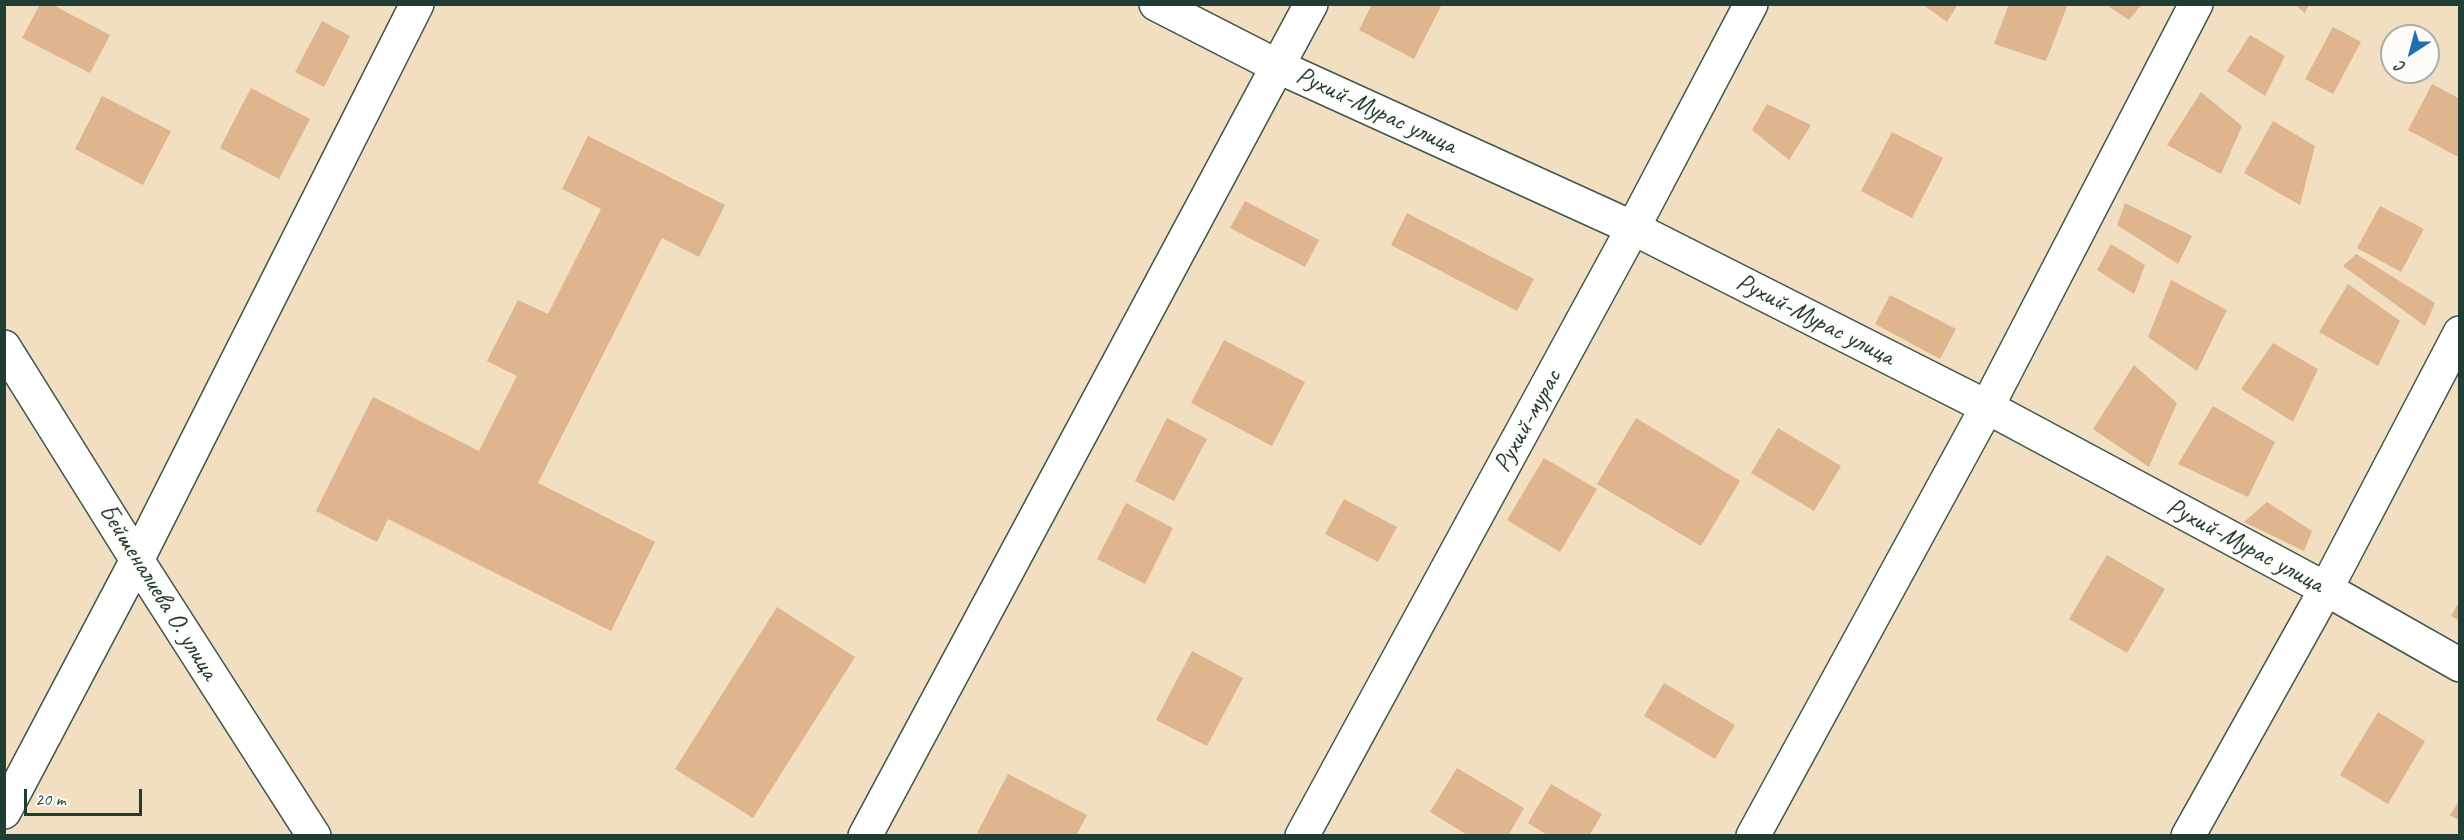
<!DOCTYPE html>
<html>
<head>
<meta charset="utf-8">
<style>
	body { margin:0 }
	#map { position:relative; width:2464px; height:840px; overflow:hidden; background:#f2dec0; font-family:Caveat,sans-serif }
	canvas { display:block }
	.frame { position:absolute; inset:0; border:6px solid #1f3d34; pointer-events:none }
	.north { position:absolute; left:2380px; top:24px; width:60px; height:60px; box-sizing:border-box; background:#fdfcf7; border:2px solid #a4b0a9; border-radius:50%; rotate:216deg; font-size:16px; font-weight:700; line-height:24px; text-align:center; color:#1f3d34 }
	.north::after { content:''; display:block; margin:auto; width:21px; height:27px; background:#1f6fb2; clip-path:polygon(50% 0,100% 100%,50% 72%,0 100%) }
	.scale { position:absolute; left:24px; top:789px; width:118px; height:27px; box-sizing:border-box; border:3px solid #1f3d34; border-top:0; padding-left:8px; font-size:18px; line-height:21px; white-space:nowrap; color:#1f3d34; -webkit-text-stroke:4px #fdfcf7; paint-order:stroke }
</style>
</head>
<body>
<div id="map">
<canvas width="2464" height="840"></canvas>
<div class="frame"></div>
<div class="north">С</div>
<div class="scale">20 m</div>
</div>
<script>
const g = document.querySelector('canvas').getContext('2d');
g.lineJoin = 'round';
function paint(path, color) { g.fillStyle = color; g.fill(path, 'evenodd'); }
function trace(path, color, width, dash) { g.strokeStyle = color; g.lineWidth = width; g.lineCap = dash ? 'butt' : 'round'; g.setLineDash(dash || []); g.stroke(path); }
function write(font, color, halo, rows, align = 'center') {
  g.font = font + ' Caveat,sans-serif'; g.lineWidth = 4.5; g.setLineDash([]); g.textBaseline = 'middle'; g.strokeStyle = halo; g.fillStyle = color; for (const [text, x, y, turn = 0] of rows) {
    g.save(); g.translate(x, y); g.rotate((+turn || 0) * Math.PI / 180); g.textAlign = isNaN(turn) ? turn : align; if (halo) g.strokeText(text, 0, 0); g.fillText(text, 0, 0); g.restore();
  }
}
const building = new Path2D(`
	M40,4H51L110,35L90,73L22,38Z
	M1372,4H1442L1414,59L1359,30Z
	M1922,4H1958L1947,22Z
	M2009,4H2068L2046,61L1994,44Z
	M2105,4H2142L2129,20Z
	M2294,4H2309L2305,13Z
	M322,21L350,36L324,87L295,72Z
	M2333,27L2361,42L2333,94L2305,79Z
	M2250,35L2285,56L2265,96L2227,71Z
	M2432,84L2460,99V158L2408,130Z
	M251,88L310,119L279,179L220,148Z
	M2201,92L2242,126L2221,174L2167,145Z
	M102,96L171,131L143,185L75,149Z
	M1767,104L1811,125L1789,160L1752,130Z
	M2273,121L2315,146L2300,205L2244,173Z
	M1892,132L1943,158L1912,218L1861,191Z
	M588,136L725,205L699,257L662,238L538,483L655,542L611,631L388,519L377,542L316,511L373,397L479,451L517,376L487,361L518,300L548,314L601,209L562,189Z
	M1245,201L1319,240L1305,267L1230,228Z
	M2125,203L2192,236L2178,264L2117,225Z
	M2380,206L2424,229L2401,272L2357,248Z
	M1407,213L1534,279L1517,311L1391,245Z
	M2111,244L2145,265L2134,294L2097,270Z
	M2356,254L2435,303L2425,326L2343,266Z
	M2171,280L2227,310L2197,371L2148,337Z
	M2348,284L2400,321L2378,366L2319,332Z
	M1890,295L1956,329L1940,359L1875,324Z
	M1224,340L1305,382L1272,446L1191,403Z
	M2273,343L2318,369L2293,422L2241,389Z
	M2134,365L2177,403L2149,467L2093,429Z
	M2213,406L2275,442L2248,497L2178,464Z
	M1167,418L1207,439L1174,501L1135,481Z
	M1636,418L1740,481L1701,546L1597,484Z
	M1778,428L1841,466L1814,511L1751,473Z
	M1544,458L1597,489L1560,552L1507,520Z
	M1344,499L1397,527L1378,562L1325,534Z
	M2267,502L2312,531L2304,551L2244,522Z
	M1126,503L1173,528L1145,584L1097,559Z
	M2107,555L2165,589L2127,653L2069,619Z
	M2460,600V621L2451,616Z
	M777,607L855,657L753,818L675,769Z
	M1192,651L1243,678L1207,746L1156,720Z
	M1664,683L1735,725L1715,759L1644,716Z
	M2378,712L2425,741L2388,804L2340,775Z
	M1457,768L1524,808L1508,836H1469L1430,812Z
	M1008,774L1087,815L1076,836H982L977,833Z
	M1551,784L1602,814L1589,836H1549L1528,823Z
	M2460,800V821L2450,815Z`);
const minor = new Path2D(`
	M1156,4L1279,67L1633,228L1987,407L2326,589L2460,665
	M4,347L137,560L314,836
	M4,812L137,560L417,4
	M865,836L1311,4
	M1302,836L1633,228L1751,4
	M1753,836L1987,407L2196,4
	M2188,836L2326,589L2460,333`);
const streetNames = [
	["Рухий-Мурас улица",1376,111,25],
	["Рухий-Мурас улица",1815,320,27],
	["Рухий-мурас",1528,421,-61],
	["Рухий-Мурас улица",2245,546,28],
	["Бейшеналиева О. улица",158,592,58]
];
paint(building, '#dfb58e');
trace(minor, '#3f5549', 36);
trace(minor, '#fff', 33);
write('26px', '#1f3d34', '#fdfcf7', streetNames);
</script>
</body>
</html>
